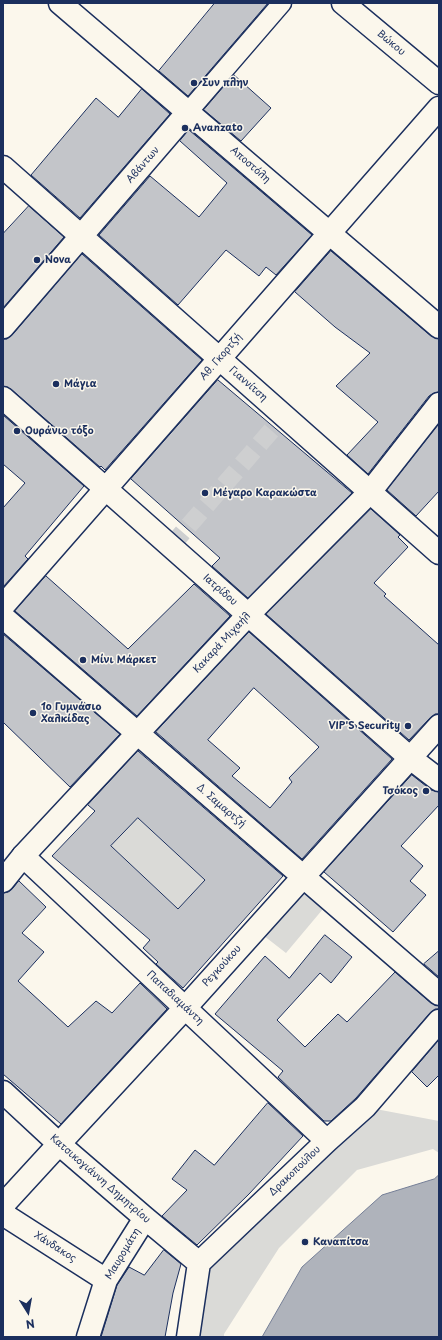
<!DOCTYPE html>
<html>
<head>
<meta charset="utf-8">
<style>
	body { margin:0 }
	#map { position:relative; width:442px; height:1340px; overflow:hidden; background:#fbf7ec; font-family:"Playpen Sans",sans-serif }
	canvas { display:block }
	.frame { position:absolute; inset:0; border:4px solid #1b2f5e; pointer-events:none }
	.north { position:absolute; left:8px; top:1292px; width:40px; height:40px; -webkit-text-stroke:3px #fbf7ec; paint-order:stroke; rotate:169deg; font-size:11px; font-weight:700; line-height:16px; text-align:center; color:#1b2f5e }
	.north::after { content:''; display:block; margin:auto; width:14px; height:18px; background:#1b2f5e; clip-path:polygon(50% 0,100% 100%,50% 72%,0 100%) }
</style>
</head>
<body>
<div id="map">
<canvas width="442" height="1340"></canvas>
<div class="frame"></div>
<div class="north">N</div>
</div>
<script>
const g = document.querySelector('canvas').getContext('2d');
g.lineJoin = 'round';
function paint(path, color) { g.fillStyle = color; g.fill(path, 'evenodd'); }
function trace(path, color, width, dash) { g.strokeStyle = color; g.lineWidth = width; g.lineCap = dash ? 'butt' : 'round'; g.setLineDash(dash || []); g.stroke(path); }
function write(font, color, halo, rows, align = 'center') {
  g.font = font + ' "Playpen Sans",sans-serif'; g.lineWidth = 3; g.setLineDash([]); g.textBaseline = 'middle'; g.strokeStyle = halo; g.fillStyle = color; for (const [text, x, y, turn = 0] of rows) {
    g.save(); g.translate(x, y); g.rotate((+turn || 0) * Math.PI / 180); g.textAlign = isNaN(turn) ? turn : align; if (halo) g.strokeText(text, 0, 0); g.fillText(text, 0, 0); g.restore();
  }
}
const green = new Path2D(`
	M138,818L205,880L178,909L111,846Z
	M304,881L328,903L286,953L259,932Z
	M365,1107L439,1121V1153L433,1149L357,1170L279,1248L224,1334V1337H188L199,1263Z`);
const water = new Path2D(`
	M439,1175V1337H262L302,1267L382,1195L434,1179Z`);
const building = new Path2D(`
	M215,3H268L188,96L159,71Z
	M234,75L271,108L241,141L204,110Z
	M142,89L170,114L80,218L31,175L96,98L118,117Z
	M189,130L312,235L276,275L266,267L259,276L226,250L178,305L99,235L150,176L199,217L227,183L180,141Z
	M29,206L64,237L3,308V234Z
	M331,251L431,336L439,339V392L434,393L429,396L368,474L347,455L378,422L336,386L370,353L335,327L295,292Z
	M82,254L202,360L105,470L101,466L100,467L11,389L3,386V339H7L12,335Z
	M218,380L352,493L248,598L212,566L220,558L131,479Z
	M3,415L84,486L25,556L28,559L3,587V508L25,483L3,464Z
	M439,424V491L416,516L387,490Z
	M371,509L400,535L398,537L408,547L374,583L386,594L384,596L439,645V714H435L430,718L409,740L266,614Z
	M46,576L128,649L194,584L230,616L137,716L15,611Z
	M249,632L392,759L302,859L156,732ZM254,688L319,747L289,778L292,782L270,808L232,776L240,768L208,740Z
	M3,634L120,734L70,787L3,722Z
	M138,751L283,876L183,988L156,964L158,962L143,948L150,940L52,856L95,811L88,805ZM138,818L205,880L178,909L111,846Z
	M412,775L431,790L439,792V805L401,846L423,866L410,881L426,895L393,932L324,872Z
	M19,881L46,907L22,933L44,952L18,981L68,1027L96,1001L112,1013L140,983L167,1009L61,1124L3,1074V893L8,892L12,889Z
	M325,935L352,957L331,983L320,973L277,1020L305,1047L338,1014L347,1022L395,972L431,1003L439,1006V1009H435L430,1013L356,1098L331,1121H324L278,1077L283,1071L215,1014L265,956L289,978Z
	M439,951V977L424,964Z
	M439,1040V1075L427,1087L412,1072Z
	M268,1103L303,1136L249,1194L197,1245L162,1216L187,1190L172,1179L195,1150L214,1165Z
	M164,1250L181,1264L173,1293L165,1337H101L117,1285L129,1267L144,1275Z`);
const pedestrianTunnel = new Path2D(`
	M171,546L284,416`);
const pedestrian = new Path2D(`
	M188,112L282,3`);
const minor = new Path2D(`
	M60,3L439,327
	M343,3L439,83
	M3,167L439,553
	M3,327L188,112
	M3,398L409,757L439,780
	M3,606L439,108
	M3,617L439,994
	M23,856L327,1141
	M3,1205L59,1144L145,1218L199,1263
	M3,1214L106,1280
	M88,1337L106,1280L145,1218
	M188,1337L199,1263L327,1141L365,1107L439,1021`);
const tertiary = new Path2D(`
	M3,881L23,856L248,615L370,492L439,404`);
const secondary = new Path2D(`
	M3,1092L59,1144L185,1008L439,726`);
const markers = [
	[194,83,4,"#1b2f5e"],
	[185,128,4,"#1b2f5e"],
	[37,260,4,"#1b2f5e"],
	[56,384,4,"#1b2f5e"],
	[17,431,4,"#1b2f5e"],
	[205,493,4,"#1b2f5e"],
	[83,660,4,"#1b2f5e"],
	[33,713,4,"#1b2f5e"],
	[408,726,4,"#1b2f5e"],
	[426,791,4,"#1b2f5e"],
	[305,1242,4,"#1b2f5e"]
];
const streetNames = [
	["Βώκου",391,43,40],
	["Αβάντων",143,165,-49],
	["Αποστόλη",250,165,41],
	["Αθ. Γκορτζή",221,357,-49],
	["Γιαννίτση",248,384,41],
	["Ιατρίδου",220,590,41],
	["Κακαρά Μιχαήλ",222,643,-47],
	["Δ. Σαμαρτζή",221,806,41],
	["Ρεγκούκου",222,966,-48],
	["Παπαδιαμάντη",175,998,43],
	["Δρακοπούλου",295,1171,-44],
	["Κατσικογιάννη Δημητρίου",100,1179,41],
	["Χάνδακος",55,1247,32],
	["Μαυρομάτη",123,1254,-59]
];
const poiNames = [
	["Συν πλην",202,83],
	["Avanzato",193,128],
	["Nova",45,260],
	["Μάγια",64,384],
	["Ουράνιο τόξο",25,431],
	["Μέγαρο Καρακώστα",213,493],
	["Μίνι Μάρκετ",91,660],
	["1ο Γυμνάσιο",41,707],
	["Χαλκίδας",41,719],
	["VIP'S Security",400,726,"right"],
	["Τσόκος",418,791,"right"],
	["Καναπίτσα",313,1242]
];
paint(green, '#dadad7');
paint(water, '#afb3bb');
trace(water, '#747e96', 1);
paint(building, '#c3c5c9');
trace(building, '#1b2f5e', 1);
trace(pedestrianTunnel, '#cecfd0', 18, [18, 9]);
trace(pedestrian, '#1b2f5e', 21);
trace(minor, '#1b2f5e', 25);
trace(tertiary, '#1b2f5e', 25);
trace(secondary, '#1b2f5e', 25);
trace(pedestrian, '#fbf7ec', 18);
trace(minor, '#fbf7ec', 22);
trace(tertiary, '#fbf7ec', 22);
trace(secondary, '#fbf7ec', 22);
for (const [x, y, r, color] of markers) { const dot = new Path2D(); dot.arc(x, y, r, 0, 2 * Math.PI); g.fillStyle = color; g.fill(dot); trace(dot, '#fbf7ec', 1.5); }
write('10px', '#1b2f5e', '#fbf7ec', streetNames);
write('bold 10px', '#1b2f5e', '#fbf7ec', poiNames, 'left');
</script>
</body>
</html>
